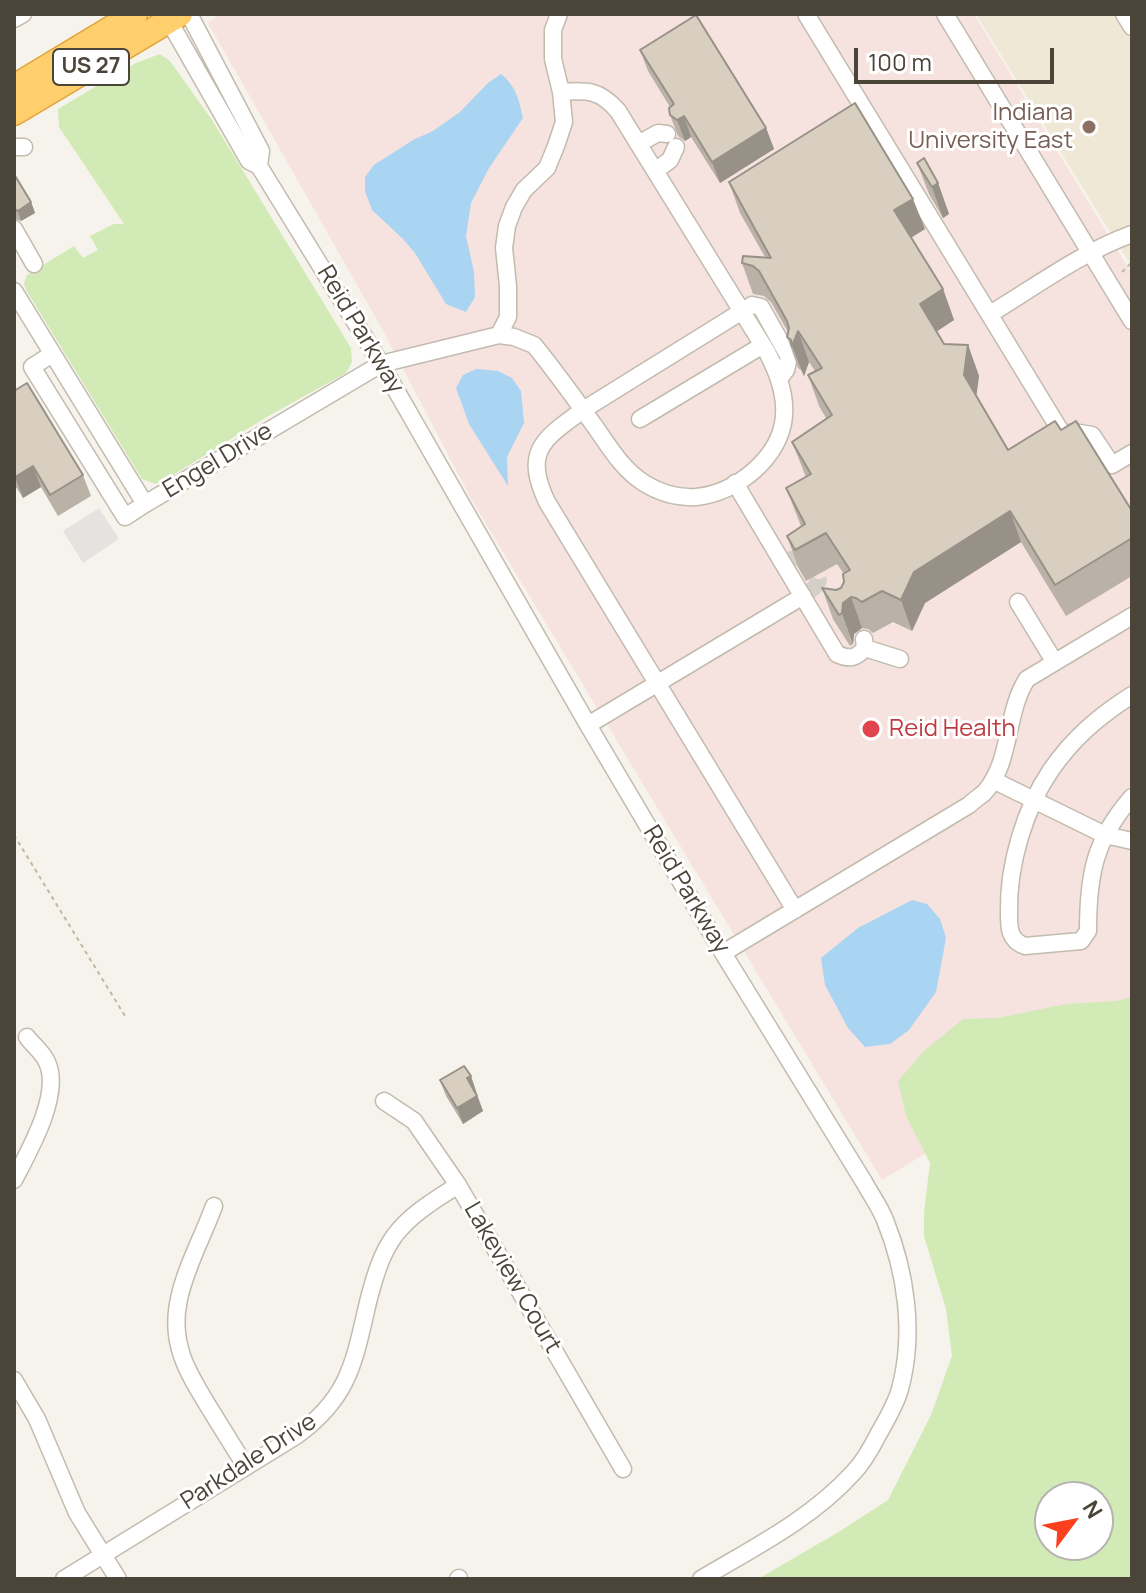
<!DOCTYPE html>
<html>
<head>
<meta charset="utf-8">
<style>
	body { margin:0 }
	#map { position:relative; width:1146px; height:1593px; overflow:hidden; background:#f6f3ec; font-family:Manrope,sans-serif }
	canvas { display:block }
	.frame { position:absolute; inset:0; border:16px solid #4b4439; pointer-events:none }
	.north { position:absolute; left:1034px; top:1481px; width:80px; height:80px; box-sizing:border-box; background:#fff; border:2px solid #b7b4b0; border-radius:50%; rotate:58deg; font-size:22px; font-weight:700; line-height:32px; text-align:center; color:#4b4439 }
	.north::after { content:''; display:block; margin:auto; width:28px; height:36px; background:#fc3f1d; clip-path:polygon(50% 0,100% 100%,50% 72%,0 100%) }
	.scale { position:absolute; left:854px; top:48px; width:200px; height:36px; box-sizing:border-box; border:4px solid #4b4439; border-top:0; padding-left:10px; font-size:24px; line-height:28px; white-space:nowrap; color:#4b4439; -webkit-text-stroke:6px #fff; paint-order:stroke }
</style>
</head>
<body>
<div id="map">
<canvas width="1146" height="1593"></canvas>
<div class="frame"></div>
<div class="north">N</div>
<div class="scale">100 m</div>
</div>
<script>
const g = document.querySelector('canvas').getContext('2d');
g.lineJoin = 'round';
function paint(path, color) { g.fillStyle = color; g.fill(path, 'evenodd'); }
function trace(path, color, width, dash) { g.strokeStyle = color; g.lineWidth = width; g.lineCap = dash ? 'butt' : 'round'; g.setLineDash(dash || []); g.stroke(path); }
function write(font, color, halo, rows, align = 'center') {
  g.font = font + ' Manrope,sans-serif'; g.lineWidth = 6; g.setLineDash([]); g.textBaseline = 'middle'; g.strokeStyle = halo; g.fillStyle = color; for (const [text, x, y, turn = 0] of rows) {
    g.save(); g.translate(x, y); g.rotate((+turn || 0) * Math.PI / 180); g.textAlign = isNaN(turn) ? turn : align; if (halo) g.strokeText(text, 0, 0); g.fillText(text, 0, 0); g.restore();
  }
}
const education = new Path2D(`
	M976,14H1132V267L1115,240Z`);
const medical = new Path2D(`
	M221,14H974L1132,274V1027L882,1180L474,504L381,327L208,23Z`);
const green = new Path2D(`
	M160,54L170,61L212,120L351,348L352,362L346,373L265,418L165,480L156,484L142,479L26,290L24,283L27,275L74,246L83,258L98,250L90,236L114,224H124L59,127L58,109L136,63Z
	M1132,997V1579H758L837,1533L888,1500L931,1415L952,1356L946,1309L924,1236V1213L930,1163L906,1116L898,1081L924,1051L963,1019L998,1018L1066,1004L1116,1001ZM1098,1497V1545H1050V1497Z`);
const parking = new Path2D(`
	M99,508L119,539L83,563L63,531Z`);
const water = new Path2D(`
	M501,74C516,86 519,100 523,118L489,168L471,203L466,236L474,272L475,297L466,312L446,304L415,253L403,239L372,210L365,191V177L374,165L413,140L433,131L460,112L488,83Z
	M476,369L498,371L512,378L521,391L524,423L507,457L508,486L469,424L456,388L463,375Z
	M912,900L927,904L940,919L946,938L936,992L909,1030L890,1044L865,1047L848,1028L825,985L821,958L858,928Z`);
const minorTunnel = new Path2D(`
	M783,562C805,553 811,558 819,580L814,588L803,596`);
const path = new Path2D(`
	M1122,272L1132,262
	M14,835L125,1016`);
const minor = new Path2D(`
	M165,14L249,161L259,166L381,364L588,725L723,953L864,1182C871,1195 880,1207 885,1220C906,1272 915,1333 900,1389C896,1404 887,1419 879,1433C872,1447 863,1463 852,1474C811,1519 753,1548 701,1579
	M189,14L261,151L259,166
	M806,14L1063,435L1074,432L1092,435L1112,465L1132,453
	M945,14L1132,321
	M1124,14L1132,27
	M14,19L23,14
	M638,144L658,133L667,134
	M14,147H24
	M655,171L670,160L676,147
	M14,229L34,264
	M14,291L145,504L381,364L499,335L514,337L534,345C556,372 576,400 596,428C610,448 623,470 644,483C660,493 678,498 696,497C737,493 781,457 784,416C786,393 777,371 767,352L618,111C600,90 588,90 561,92
	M990,314C1035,287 1082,252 1132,234
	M499,335L508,317V286L504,248L507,226L514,207L524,190L547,168L556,146L564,122L561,92L553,59V30L559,14
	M52,354L32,367L125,517L145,504
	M780,378L786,370L789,357L761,307L752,305L583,410C543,439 523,451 547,502L795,910
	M640,419L763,345
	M735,483L837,654C850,660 856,658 865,648L864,639
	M1018,602L1054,661
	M865,648L900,659
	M1132,695C1099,716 1073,738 1051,770C1025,808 1008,865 1009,911C1009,926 1008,940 1025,946L1081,941L1088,931C1088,876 1094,840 1132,797
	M588,725L803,596
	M993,780L1105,835L1132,841
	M723,953L969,805C973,801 979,797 984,793C1012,762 1005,713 1027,679L1132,616
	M384,1101L414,1121L458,1185L623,1469
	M14,1180C29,1151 62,1094 47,1062C43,1053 33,1045 27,1037
	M214,1206C203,1236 185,1269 179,1299C169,1344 188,1373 210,1409C222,1428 234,1448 246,1467
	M14,1380L37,1419L77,1513L118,1579
	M64,1579L296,1436C351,1396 354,1361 369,1298C375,1276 381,1254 395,1235C412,1213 435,1200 458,1185
	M458,1579L459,1578`);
const highway = new Path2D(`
	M14,87L135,14
	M14,113L180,14`);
const wall = new Path2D(`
	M640,50L766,128L774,149L720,183L691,137L685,141L678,136L670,115V107L648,71Z
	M917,163L938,183L949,214L943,218L929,194Z
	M14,174L31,202L35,213L21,221L14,219Z
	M729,182L925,229L911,238L943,289L954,320L936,332L944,344L968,345L979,376L976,396L1008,450L1061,430L1132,511V576L1066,616L1021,542L925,603L912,631L893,622L873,633L868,629L862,628L854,634L853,644L850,646L833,619L822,588L836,590L841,588L844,582V574L837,564L806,581L798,567L787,536L801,526L786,488L806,477L792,442L826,418L819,406L808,375L815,371L809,362L804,376L801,370L798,368L787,337L788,332L771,302L764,296L753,294L742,263L765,257L740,213Z
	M14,391L83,475L91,496L58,516L41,487L23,498L14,484Z
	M471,1076L483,1111L463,1124L446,1096L440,1080Z`);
const shadedWall = new Path2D(`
	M684,116L691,137L685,141L677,120Z
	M766,128L774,149L720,183L712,162Z
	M938,183L949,214L943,218L932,187Z
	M913,199L925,229L905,241L894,210Z
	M31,202L35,213L21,221L18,211Z
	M943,289L954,320L931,335L920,304Z
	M798,331L809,362L804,376L792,346Z
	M968,345L979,376L975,406L964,375Z
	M33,466L41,487L23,498L15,477Z
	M1010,511L1021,542L925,603L912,631L901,600L914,572Z
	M851,597L862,628L854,634L853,644L842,613L843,603Z
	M471,1076L476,1092L473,1094L467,1078Z
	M477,1096L483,1111L463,1124L457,1108Z`);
const building = new Path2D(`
	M696,15L766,128L712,162L684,116L677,120L670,115L669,108L674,104L640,50Z
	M855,103L913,199L894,210L943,289L920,304L944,344L968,345L964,375L1008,450L1055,421L1061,430L1076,421L1132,511V538L1055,585L1010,511L914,572L901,600L882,591L862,602L856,598L851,597L843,603L842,613L839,615L822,588L836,590L841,588L844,582L843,574L850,570L826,533L795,550L787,536L805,524L786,488L811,474L792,442L832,415L808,375L822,368L798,331L792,346L791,340L787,337L789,328L787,321L759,271L753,266L742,263L743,256L771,258L729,182Z
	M924,158L938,183L932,187L917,163Z
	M14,174L31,202L18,211L14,209Z
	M27,383L83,475L50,495L33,466L15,477L14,475V391Z
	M464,1066L471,1076L467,1078L477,1096L457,1108L440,1080Z`);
const markers = [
	[1089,127,8,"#8d6e63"],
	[871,729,10,"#e0444e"]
];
const shields = [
	[91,67,76]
];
const shieldNames = [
	["US 27",91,67]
];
const educationNames = [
	["Indiana",1073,113],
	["University East",1073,141]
];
const streetNames = [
	["Reid Parkway",360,330,59],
	["Engel Drive",218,461,-31],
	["Reid Parkway",686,890,59],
	["Lakeview Court",512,1278,60],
	["Parkdale Drive",249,1462,-33]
];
const healthNames = [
	["Reid Health",889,729]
];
paint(education, '#efe8d6');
paint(medical, '#f6e3e0');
paint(green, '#d2eab5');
paint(parking, '#e5e3e0');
paint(water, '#a9d4f2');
trace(minorTunnel, '#d4d0c8', 16, [16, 8]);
trace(minor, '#c2bbae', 19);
trace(highway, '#e0a43c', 27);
trace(path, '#c4b79f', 2, [4, 4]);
trace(minor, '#fff', 16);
trace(highway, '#ffcf6e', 24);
paint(wall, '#bab2a6');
paint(shadedWall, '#979187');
paint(building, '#d8cfc1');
trace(building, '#979187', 2);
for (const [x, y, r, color] of markers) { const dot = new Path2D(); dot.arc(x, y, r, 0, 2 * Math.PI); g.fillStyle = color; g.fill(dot); trace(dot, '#fff', 3); }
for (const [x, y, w] of shields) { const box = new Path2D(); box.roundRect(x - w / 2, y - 18, w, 36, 6); g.fillStyle = '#fff'; g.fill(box); trace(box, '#4b4439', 2); }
write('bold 22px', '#4b4439', null, shieldNames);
write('24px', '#785e54', '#fff', educationNames, 'right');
write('24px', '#4b4439', '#fff', streetNames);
write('24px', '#be3a42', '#fff', healthNames, 'left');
</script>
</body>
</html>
